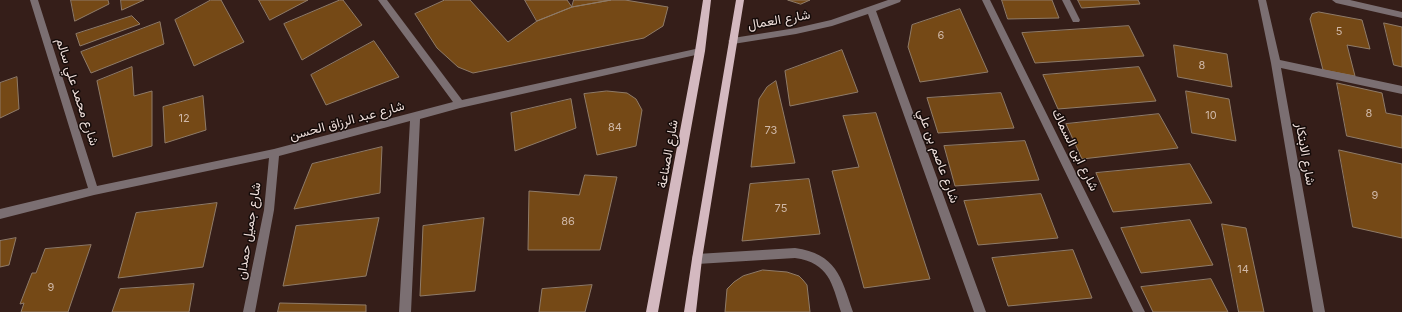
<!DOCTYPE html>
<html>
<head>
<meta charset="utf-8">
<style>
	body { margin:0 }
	canvas { display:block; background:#351e19 }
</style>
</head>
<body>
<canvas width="1402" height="312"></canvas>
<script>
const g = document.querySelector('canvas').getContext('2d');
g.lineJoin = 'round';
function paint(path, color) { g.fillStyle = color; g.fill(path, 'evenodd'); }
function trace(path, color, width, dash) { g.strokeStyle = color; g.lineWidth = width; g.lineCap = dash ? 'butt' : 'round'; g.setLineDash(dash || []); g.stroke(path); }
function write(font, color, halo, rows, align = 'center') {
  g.font = font + ' Inter,Vazirmatn,sans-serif'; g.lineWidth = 3; g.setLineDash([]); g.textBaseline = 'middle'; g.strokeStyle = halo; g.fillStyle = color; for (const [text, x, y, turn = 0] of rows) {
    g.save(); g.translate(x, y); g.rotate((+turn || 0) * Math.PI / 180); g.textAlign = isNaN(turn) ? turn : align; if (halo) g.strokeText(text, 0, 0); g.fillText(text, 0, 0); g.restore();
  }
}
const building = new Path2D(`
	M71,0H108L109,4L75,21Z
	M121,0H144L122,10Z
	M211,0H221L244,42L194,66L175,20Z
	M259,0H308L270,20Z
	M340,0H343L362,25L302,60L284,24Z
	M445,0H470L508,42L537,21L572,7L611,0H625L668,7L663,26L644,38L473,73L458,67L437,48L415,14Z
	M525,0H567L572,7L537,21Z
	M574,0H611L572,7Z
	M788,0H810L801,4Z
	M1002,0H1052L1059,18L1008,19Z
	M1078,0H1138L1140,4L1082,8Z
	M960,9L988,72L920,82L908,47L912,25Z
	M1319,12L1362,20L1370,49L1347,45L1355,76L1323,70L1310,19L1312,14Z
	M132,16L140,24L80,46L76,34Z
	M160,22L164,44L91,73L81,52Z
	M1384,23L1402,27V67L1394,65Z
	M1129,26L1144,56L1035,63L1022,33Z
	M374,41L399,77L326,105L311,75Z
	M1174,45L1227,54L1232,87L1178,77Z
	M842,50L858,92L790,106L785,71Z
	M132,67L134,96L152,91V146L113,157L97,81Z
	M1139,67L1156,101L1058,109L1043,75Z
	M17,77L19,109L0,118V83Z
	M776,81L795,163L751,167L759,99L767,87Z
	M1337,83L1382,93L1386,113L1402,116V148L1347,136Z
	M607,91L627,93L636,99L642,110L636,146L597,155L584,94Z
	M1186,91L1229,99L1236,141L1192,133Z
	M1001,93L1014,128L938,133L927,98Z
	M203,96L206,130L165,143L163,107Z
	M571,99L576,128L515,151L511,113Z
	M876,113L930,279L864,288L832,171L859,167L843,116Z
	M1159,114L1178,148L1082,159L1066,124Z
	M1025,141L1039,180L955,186L944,146Z
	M382,147L380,193L294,209L312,164Z
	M1339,150L1402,164V238L1353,227Z
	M1190,164L1212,203L1113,212L1096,173Z
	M585,175L617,177L600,250H528L529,191L579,195Z
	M809,179L820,234L742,241L750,184Z
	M1041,194L1058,238L978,245L964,201Z
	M217,203L203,267L118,278L136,213Z
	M379,218L366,276L283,286L296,226Z
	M484,218L475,291L420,296L423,226Z
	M1190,220L1213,265L1141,273L1121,228Z
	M1222,224L1246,228L1264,312H1239Z
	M16,238L9,265L0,267V241Z
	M91,245L68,312H21L24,303L20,304L32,273H36L45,249Z
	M1073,250L1092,298L1008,306L992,258Z
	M763,270L787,272L799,276L803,280L807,285L810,312H725L727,289L734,282L743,276Z
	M1211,279L1228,312H1153L1141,287Z
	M194,284L189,312H112L120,289Z
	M592,285L585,312H539L542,289Z
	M280,303L366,305V312H278Z`);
const minor = new Path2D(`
	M30,0H38L97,186L274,149L453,102L378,0H387L462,100L700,48L705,51L700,54L460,108L420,119L411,312H399L410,121L279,156L274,210L255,312H243L264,210L269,158L94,195L0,219V209L88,188Z
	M888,0H901L900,2L876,11L986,312H974L868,14L832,26L796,34L733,44L728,41L733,38L796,28L831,20Z
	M982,0H990L1145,312H1133Z
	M1062,0H1070L1080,20L1079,22H1073Z
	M1258,0H1266L1280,60L1402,86V94L1281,68L1325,312H1313L1271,63Z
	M1332,0H1350L1402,12V18L1336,3Z
	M795,248C836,254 841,276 853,312H841C832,283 829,263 795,258L697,264L693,263L692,259L693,255L697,254Z`);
const major = new Path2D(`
	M703,0H711L705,51L658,312H646L695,51Z
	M736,0H744L702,259L696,312H684L692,259Z`);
const numberNames = [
	["5",1339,32],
	["6",941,36],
	["8",1202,66],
	["8",1369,114],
	["10",1211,116],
	["12",184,119],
	["84",615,128],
	["73",771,131],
	["9",1375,196],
	["75",781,209],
	["86",568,222],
	["14",1243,270],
	["9",51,288]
];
const streetNames = [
	["شارع العمال",779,20,-10],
	["شارع محمد علي سالم",77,92,72],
	["شارع عبد الرزاق الحسن",347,121,-15],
	["شارع ابن السماك",1075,150,64],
	["شارع الصناعة",668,154,-80],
	["شارع الابتكار",1305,154,80],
	["شارع عاصم بن علي",938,156,70],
	["شارع جميل حمدان",249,231,-81]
];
paint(building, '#754916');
trace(building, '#8f7b68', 1);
paint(minor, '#7b6f72');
paint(major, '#d4b9c0');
write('11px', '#d0b9a9', null, numberNames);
write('13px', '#eededa', '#150b09', streetNames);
</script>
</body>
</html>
